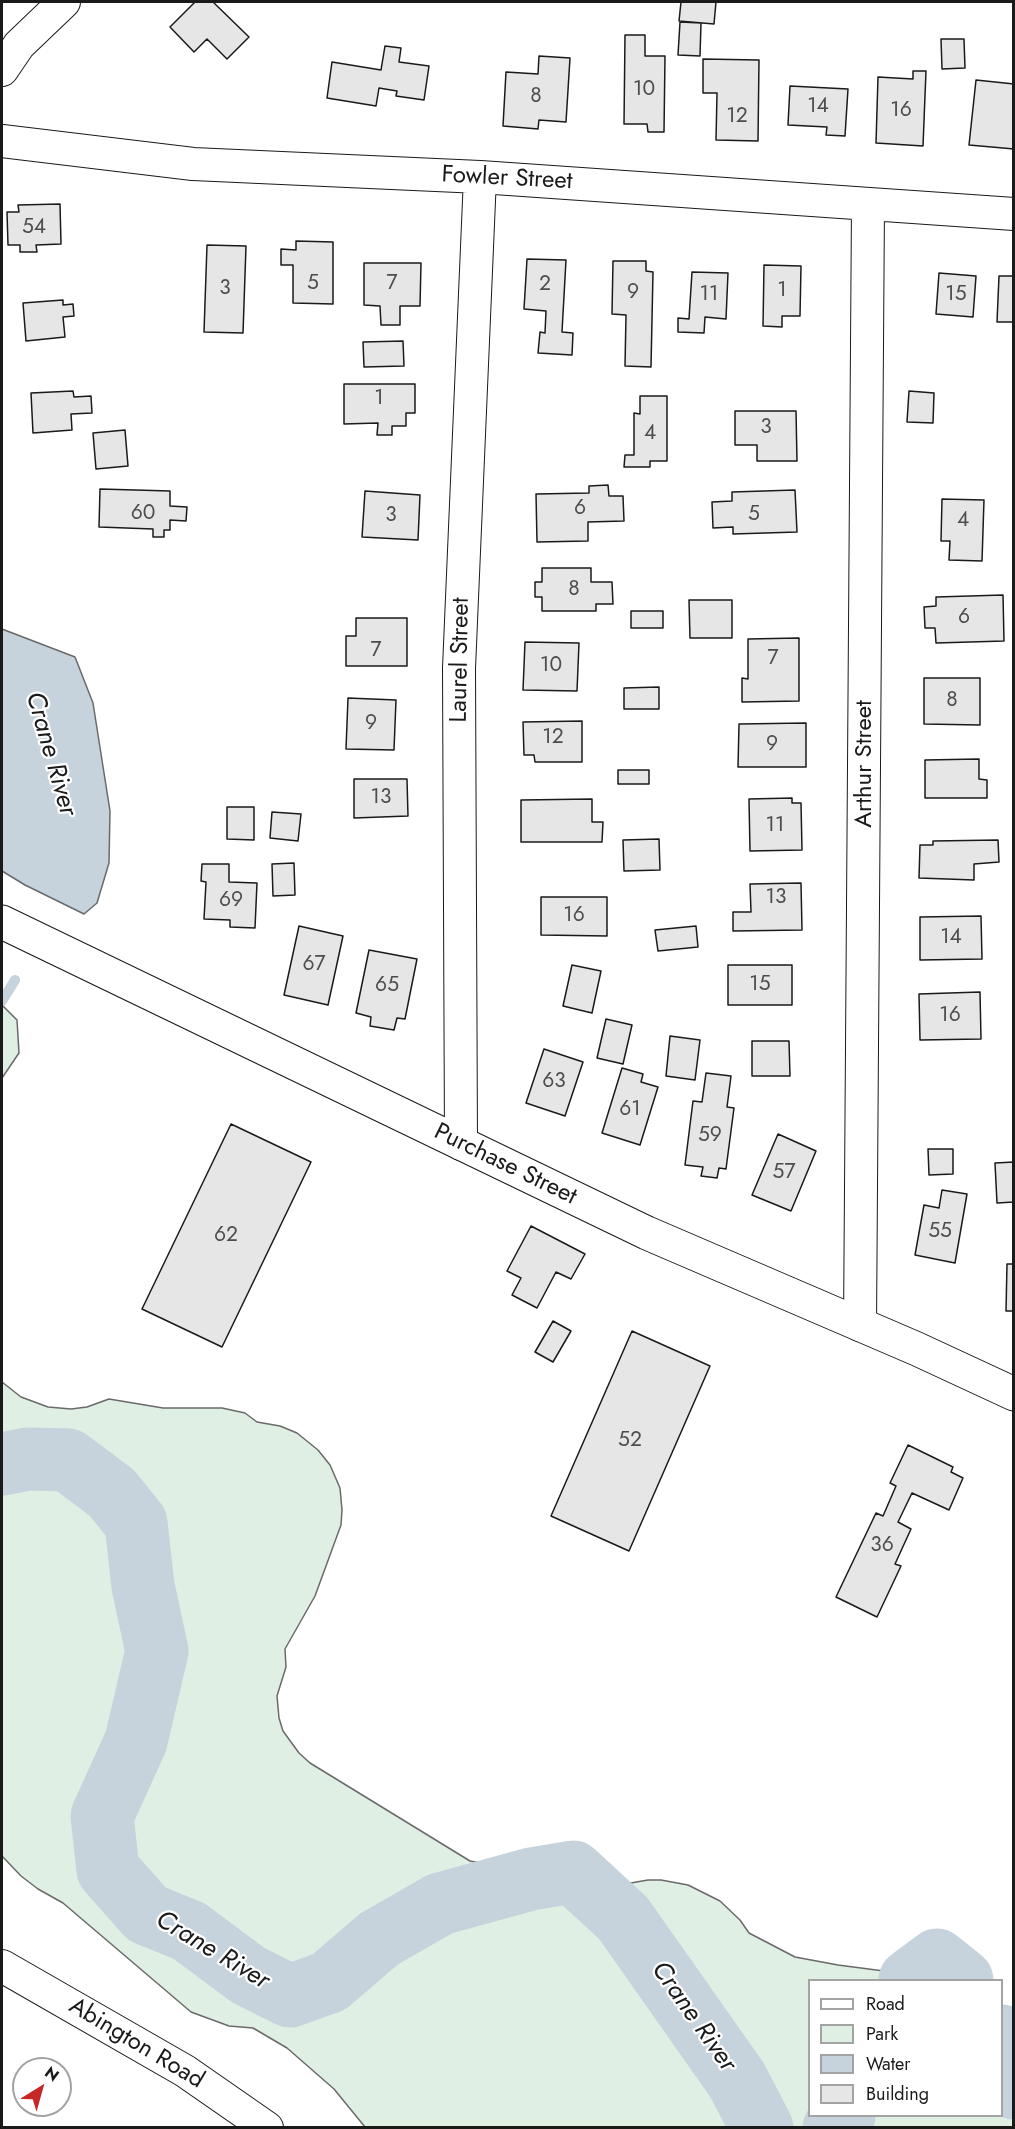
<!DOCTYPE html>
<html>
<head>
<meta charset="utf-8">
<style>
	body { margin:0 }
	#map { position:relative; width:1015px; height:2129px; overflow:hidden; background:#fff; font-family:Jost,sans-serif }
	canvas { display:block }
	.frame { position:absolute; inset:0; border:3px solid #1a1a1a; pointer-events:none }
	.legend { position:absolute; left:808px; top:1979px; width:195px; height:138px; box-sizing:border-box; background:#fff; border:2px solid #a3a3a3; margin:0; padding:8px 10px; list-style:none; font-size:18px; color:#1a1a1a }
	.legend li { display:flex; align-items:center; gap:12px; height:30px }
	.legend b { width:30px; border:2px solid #a3a3a3 }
	.north { position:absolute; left:12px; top:2057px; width:60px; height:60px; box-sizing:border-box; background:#fff; border:2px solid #a3a3a3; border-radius:50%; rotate:37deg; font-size:16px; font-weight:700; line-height:24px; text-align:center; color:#1a1a1a }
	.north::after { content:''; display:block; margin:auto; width:21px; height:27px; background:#c62828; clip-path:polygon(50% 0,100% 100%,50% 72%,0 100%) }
</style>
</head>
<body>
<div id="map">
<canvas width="1015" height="2129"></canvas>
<div class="frame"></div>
<ul class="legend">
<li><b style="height:8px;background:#fff"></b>Road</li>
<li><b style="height:16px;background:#e0efe3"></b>Park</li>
<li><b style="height:16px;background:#c6d2dc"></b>Water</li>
<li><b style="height:16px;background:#e6e6e6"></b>Building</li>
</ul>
<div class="north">N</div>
</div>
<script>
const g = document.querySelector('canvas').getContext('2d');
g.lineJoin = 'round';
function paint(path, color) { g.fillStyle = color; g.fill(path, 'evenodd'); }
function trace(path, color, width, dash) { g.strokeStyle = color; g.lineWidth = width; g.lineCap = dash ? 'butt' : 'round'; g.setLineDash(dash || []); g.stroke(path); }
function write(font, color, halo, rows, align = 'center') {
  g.font = font + ' Jost,sans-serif'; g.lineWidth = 4.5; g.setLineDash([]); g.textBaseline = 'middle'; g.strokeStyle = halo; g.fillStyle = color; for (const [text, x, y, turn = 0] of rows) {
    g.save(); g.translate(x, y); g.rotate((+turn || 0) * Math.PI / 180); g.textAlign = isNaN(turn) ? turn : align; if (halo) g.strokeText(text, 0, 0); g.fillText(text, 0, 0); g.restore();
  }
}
const green = new Path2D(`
	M2,1005L17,1020L19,1053L2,1078Z
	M2,1382L21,1397L48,1407L71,1409L87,1407L109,1399L163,1408H222L245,1413L257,1422L280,1426L297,1433L318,1450L330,1465L340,1488L342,1510L341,1525L315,1596L285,1649L286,1667L277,1696L279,1718L283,1731L299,1753L310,1763L470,1861L507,1868L569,1863L608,1890L625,1884L648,1880H661L688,1885L720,1901L740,1920L749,1933L795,1957L838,1965L922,1976L930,1980H810V2116H1002V2061L1013,2071V2127H365L334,2089L287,2048L253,2028L229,2026L191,2012L63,1903L38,1889L21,1876L2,1856Z`);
const water = new Path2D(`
	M2,629L75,657L93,703L110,811L109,863L97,903L84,914L25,885L2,871Z`);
const stream = new Path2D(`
	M2,1001L15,980`);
const river = new Path2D(`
	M2,1464L28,1459L68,1460L112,1493L136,1523L143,1586L157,1651L136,1741L102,1816L108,1870L147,1914L189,1931L248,1975L290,1996L329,1982L379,1939L440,1904L531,1879L573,1872L623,1918L737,2080L762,2128
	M910,1980L937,1960L962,1980
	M1002,2036L1014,2088
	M834,2128L844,2116`);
const building = new Path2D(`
	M195,2H213L249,37L227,59L207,39L194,52L170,27Z
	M681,2H716L714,24L679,21Z
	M680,22L701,23L700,56L678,55Z
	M625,35H645V56H665L664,132H648L647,124H624Z
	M941,39H964L965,68L942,69Z
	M385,46L401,48L399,62L429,66L424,100L396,96L397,91L379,88L376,106L327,98L332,62L381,70Z
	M539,56L570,58L566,122L539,120L538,129L503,126L506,72L538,74Z
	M703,59L759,60L758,141L716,140L717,93H703Z
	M913,71H926L923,146L876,143L878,77L913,79Z
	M976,80L1014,84V149L969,145Z
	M790,86L848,89L845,136L826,135L827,127L788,125Z
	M60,204L61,244L36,245L37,252H20V245H8L7,212H19L18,205Z
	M296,241L333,242V304L293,303V265H281V249L296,250Z
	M207,245L246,246L243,333L204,332Z
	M527,259L566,260L562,332L573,333L572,355L538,353L540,332L545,333L546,311L524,309Z
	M613,261H646V271L653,272L651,367L625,366L626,315L612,314Z
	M364,263H421L420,306H400V325H381L380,306L364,305Z
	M764,265L801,266L800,316H782V327L763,326Z
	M692,272L728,273L726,319L705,317L704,333L678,332V318L689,319Z
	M939,273L976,276L973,317L936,314Z
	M999,276H1014V322H997Z
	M63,300V305L73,304L74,316L63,317L65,337L26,341L23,303Z
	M403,341L404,366L364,367L363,342Z
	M344,384H415V413H406V426H392V435H377L378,423L344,424Z
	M73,391L74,397L91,396L92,413L71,414L72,430L33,433L31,393Z
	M909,391L934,393L933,423L907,422Z
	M640,396H667V461H650V467H624L625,455H634V413L640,414Z
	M735,411H796L797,461H757V445H735Z
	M125,430L128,466L96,469L93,433Z
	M608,485L609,496H623L624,521L588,522V541L537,542L536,494L589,493V486Z
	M100,489L170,491V506L187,507L186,521L170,520V530H164V537H153V529L99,527Z
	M795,490L797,532L733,534V527L713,528L712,502L732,501V492Z
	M365,491L420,495L418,540L362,537Z
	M942,499L984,500L982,561L949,560L950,541H941Z
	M542,568H591V582H612L613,604H596V611H542V597H535V582H542Z
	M1003,595L1004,641L936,643L935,628H925L924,607L936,606V597Z
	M689,600H732V638H690Z
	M631,611H663V628H631Z
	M356,618H407V666H346V636H356Z
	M799,638V701L742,702V678L748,679V639Z
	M525,642L579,643L577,691L523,690Z
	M924,678H980V725L924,724Z
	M659,687V709H624V688Z
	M348,698L396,700L394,750L346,749Z
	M582,721V762H535L534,755H524L523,722Z
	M806,723V767H738L739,724Z
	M979,759V779L987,780V798H925V760Z
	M618,770H649V784H618Z
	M354,779H407L408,816L354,818Z
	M792,798V803H801L802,850L750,851L749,799Z
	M592,799V822H603L602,842H521V800Z
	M227,807H254V840L227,839Z
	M272,812L301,814L298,841L270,838Z
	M659,839L660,870L624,871L623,840Z
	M998,840L999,862L974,864V880L919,878L920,845H933V841Z
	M294,863L295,895L273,896L272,864Z
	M202,864H229V882L257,883L255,928L230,927V920L204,919L206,882L201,881Z
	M801,883L802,930L733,931V912H751L750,884Z
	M541,897H607V936L541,935Z
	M981,916L982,959L920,960V917Z
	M299,926L343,936L328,1005L284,995Z
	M696,926L698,947L658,951L655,930Z
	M369,950L417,959L405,1019L397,1018L394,1030L370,1026L371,1017L356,1013Z
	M572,965L601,971L592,1013L563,1006Z
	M728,965H792V1005H728Z
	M980,992L981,1039L920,1040L919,994Z
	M606,1019L632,1025L623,1064L597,1058Z
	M670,1036L700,1040L695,1080L666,1076Z
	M752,1041H789L790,1076H752Z
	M544,1049L583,1062L565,1116L526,1103Z
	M622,1068L643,1074L641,1082L658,1087L640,1145L602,1133Z
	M706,1073L731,1076L727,1107L734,1108L726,1169L719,1168L717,1178L701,1176L703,1167L685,1165L693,1101L702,1102Z
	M231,1124L311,1162L222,1347L142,1309Z
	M778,1134L816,1151L791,1211L752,1195Z
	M928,1149H953V1174L929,1175Z
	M1014,1162V1202L997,1203L995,1163Z
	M942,1190L967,1194L955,1263L915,1255L924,1205L939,1208Z
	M531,1226L585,1254L571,1279L556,1272L537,1308L512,1295L521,1278L507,1271Z
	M1007,1264H1014V1311H1006Z
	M553,1321L571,1331L553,1362L535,1352Z
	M632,1331L710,1366L629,1551L551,1516Z
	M908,1445L953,1467L951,1472L963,1478L949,1510L912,1493L898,1522L911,1529L895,1564L901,1566L877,1617L836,1597L876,1513L883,1516L896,1486L890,1483Z`);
const minor = new Path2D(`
	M2,70L19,45L64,2
	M2,141L193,164L480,177L1014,214
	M461,1144L459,668L480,177
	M860,1325L868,204
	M2,1966L185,2071L267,2128`);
const tertiary = new Path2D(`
	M2,922L647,1233L917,1349L1014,1394`);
const numberNames = [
	["10",644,90],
	["8",536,97],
	["14",818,107],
	["16",901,111],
	["12",737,117],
	["54",34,228],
	["5",313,284],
	["7",392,284],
	["2",545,285],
	["3",225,289],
	["1",782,291],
	["9",633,293],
	["11",709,295],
	["15",956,295],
	["1",379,399],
	["3",766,428],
	["4",650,434],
	["6",580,509],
	["60",143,514],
	["5",754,515],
	["3",391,516],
	["4",963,521],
	["8",574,590],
	["6",964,618],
	["7",376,651],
	["7",773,659],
	["10",551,666],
	["8",952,701],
	["9",371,724],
	["12",553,738],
	["9",772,745],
	["13",381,798],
	["11",775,826],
	["13",776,898],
	["69",231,901],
	["16",574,916],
	["14",951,938],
	["67",314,965],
	["15",760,985],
	["65",387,986],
	["16",950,1016],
	["63",554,1082],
	["61",630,1110],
	["59",710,1136],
	["57",784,1173],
	["55",940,1232],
	["62",226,1236],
	["52",630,1441],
	["36",882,1546]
];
const streetNames = [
	["Fowler Street",507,179,3],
	["Laurel Street",461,660,-89],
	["Arthur Street",865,764,-90],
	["Purchase Street",505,1165,26],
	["Abington Road",136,2044,31]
];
const waterNames = [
	["Crane River",50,754,74],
	["Crane River",212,1951,31],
	["Crane River",693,2017,55]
];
paint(green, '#e0efe3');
trace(green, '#6a6a6a', 1.5);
paint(water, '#c6d2dc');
trace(water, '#6a6a6a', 1.5);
trace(stream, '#c6d2dc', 10);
trace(river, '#c6d2dc', 63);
paint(building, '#e6e6e6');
trace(building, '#1a1a1a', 1.5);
trace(minor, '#1a1a1a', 34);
trace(tertiary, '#1a1a1a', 35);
trace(minor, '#fff', 32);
trace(tertiary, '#fff', 33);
write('21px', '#4d4d4d', null, numberNames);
write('24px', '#1a1a1a', '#fff', streetNames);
write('italic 26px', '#1a1a1a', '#fff', waterNames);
</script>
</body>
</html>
